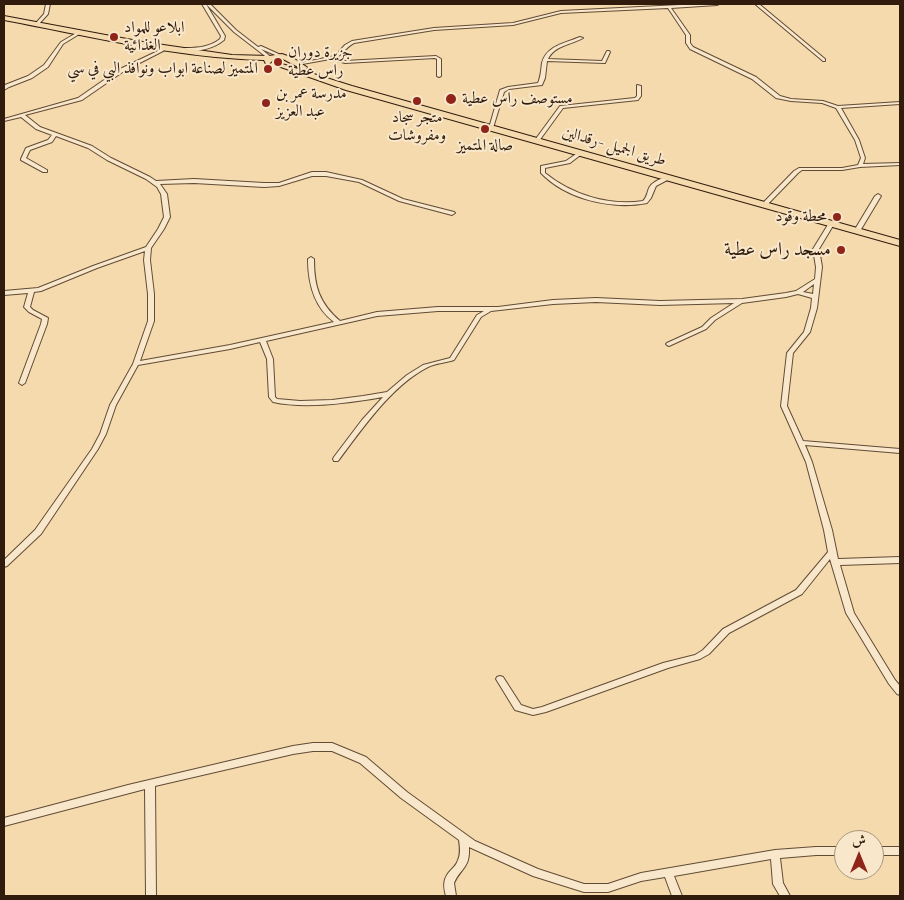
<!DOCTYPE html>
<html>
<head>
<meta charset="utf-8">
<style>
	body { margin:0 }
	#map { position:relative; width:904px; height:900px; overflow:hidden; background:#f4daad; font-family:"Libre Bodoni",Amiri,serif }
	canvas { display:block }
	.frame { position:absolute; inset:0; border:5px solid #311b0d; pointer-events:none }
	.north { position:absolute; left:834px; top:830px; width:50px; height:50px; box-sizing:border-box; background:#f8e7ca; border:1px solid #a8957e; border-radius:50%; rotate:0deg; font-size:14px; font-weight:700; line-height:20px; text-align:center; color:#311b0d }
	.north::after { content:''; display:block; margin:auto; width:18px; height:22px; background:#8f2418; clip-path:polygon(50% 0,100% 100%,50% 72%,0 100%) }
</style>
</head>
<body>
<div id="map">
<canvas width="904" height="900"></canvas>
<div class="frame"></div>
<div class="north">ش</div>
</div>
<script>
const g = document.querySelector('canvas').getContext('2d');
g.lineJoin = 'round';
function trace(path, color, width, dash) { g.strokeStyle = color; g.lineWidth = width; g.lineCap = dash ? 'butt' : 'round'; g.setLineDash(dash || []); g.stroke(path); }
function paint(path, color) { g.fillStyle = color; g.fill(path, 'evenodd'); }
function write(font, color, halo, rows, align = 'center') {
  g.font = font + ' "Libre Bodoni",Amiri,serif'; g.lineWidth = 4; g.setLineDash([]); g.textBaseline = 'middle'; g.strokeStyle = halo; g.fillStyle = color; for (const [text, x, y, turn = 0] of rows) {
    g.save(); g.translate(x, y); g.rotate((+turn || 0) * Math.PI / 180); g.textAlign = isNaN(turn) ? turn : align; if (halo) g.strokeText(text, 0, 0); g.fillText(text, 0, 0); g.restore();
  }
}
const minor = new Path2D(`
	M46,4H50L48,14L38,25H36V23L44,14Z
	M202,4H206L225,36L224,40C213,49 198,52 185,50V48H186C198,48 210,47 220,39L221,36Z
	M206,4H210L236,30L258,47L261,46L283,56L280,57L261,49L272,58L269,59L234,32Z
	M699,4H719L717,5L671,8L690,35V43L693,47L756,77L780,96L791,99L823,101L838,106L900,102V104L841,108L859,140L865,158L863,164L900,163V165L860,167L842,170H802L798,173L766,206H762V204L794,171L799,168H842L858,165L861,158L855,140L836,108L822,103L791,101L776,98L752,79L690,49L686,43V35L668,8L561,13L513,25L434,30L354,43C346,47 341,56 335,58L345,61L436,56L441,59V76L439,77L437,76V59L435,58L345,63L330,59L297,65L295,64L335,56L345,45L352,41L434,28L513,23L561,11Z
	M755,4H759L825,59V61H823Z
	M78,32L81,33L63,44L48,67L32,78L9,87L4,90V87L5,85L28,76L44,65L61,42Z
	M580,37L583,38C571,45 555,45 548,59L602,61L607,51H609L610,52L605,63L547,61L545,78L542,85L509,89L504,92L493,128L489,129V128L500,90L508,87L538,83C541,76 541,70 542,63C546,46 565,43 580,37Z
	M159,45H161L164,50L163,51L124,71L82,100L25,115L40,127L92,146L111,158L150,177L156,181L194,179L264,183H279L312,172H326L362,180L403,199L454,212L455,213L452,215L399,201L359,182L326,176H312L279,186L264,187L194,183L160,184L167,194L170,217L164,229L151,248L150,260L154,294V321L140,361L230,345L334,322C314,307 308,283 308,259L311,257L314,259C314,286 319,303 340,321L377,312L438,307H498L553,300L596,298L660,301L742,299L786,293L796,291L815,279L816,267L813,249L829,223H833L834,224L819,249L822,267L817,308L810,332L793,353L787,406L803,441L900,449V453L805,445L812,462L832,530L838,559L900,557V563L840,565L854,613L895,680L900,686V695L897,694L889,684L846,613L830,559L802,594L729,633L709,654L700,659L668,668L546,712L533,715L515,710L496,679L497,677L500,676L503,677L521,705L533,709L542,707L663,663L695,655L703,650L723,629L796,590L828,552L824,530L806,462L781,406L787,353L804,332L811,308L812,298L798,294L786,297L742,303L715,320L706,329L669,346L667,345L666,344L667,343L702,327L711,318L734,303L660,305L596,302L553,304L491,311L481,317L454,360C445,363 436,363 428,367C392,385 362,429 338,461H334L333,459L334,457L362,420L383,397C350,403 305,409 273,402L269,397L267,359L260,342L230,349L138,365L116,405L106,434L98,449L41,534L7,566L4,567V560L35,530L92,449L100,434L110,405L133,364L148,321V294L144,260L145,251L97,268L41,291L34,292L30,307L33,310L48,318L47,324L25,383L22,385L19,383L41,324L42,319L29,312L24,307L28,293L4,295V291L38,288L93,266L146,247L158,229L164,217L161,194L157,187L146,179L107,160L88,148L56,136L52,142L30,150L26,158L47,170V172H43L21,160V159L26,148L48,140L52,135L36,129L21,117L4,121V119L78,98L120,69L160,50ZM814,284L813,294L803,292ZM438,311H484L477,315L450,358L423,365L407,375L387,392L363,396L332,400L300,401L277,399L275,397L273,359L266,341L377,316Z
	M637,85L641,86V96L638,100L563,108L539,141L535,140L560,106L635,98L637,96Z
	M579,152L583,153L570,163L545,168V173C572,195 609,206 643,201C647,197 647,193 649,188C653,181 661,179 668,176L671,178L656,186L651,198L647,203C611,210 566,199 541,173V166L566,161Z
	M878,194L881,196L860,231L857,233L855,232L854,231L875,196Z
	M313,743H332L366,757L407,792L475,841L538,869L584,884H608L641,873L775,850L816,847H844V855H816L780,858L783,883L790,896H780L773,884L771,859L674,876L682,896H672L665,877L641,881L608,892H584L533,876L469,847C470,869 461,867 454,883L456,896H446C443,886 443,878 451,870C454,867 457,864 458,860C461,854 460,847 459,840L401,798L360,763L332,751H313L293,754L155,786L156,896H146L145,789L4,826V818L128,785L293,746Z
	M874,847H900V855H874Z`);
const primary = new Path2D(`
	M4,16L143,42L232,55L269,56L282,54L293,58L308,68L302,69L281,58L274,59L268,65L266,64L264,60C177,58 90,36 4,20Z
	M278,64H282L352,86L900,240V246L346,90L278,66Z`);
const markers = [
	[114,37,5,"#8f2418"],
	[278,62,5,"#8f2418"],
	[268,69,5,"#8f2418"],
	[451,99,6,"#8f2418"],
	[417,101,5,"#8f2418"],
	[266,103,5,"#8f2418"],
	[485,129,5,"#8f2418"],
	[837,217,5,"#8f2418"],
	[841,250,5,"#8f2418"]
];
const farPoinames = [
	["ابلاعو للمواد",124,28],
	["الغذائية",124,46],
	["جزيرة دوران",288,53],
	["راس عطية",288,71],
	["المتميز لصناعة ابواب ونوافذ البي في سي",258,69,"right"],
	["مدرسة عمر بن",276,94],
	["عبد العزيز",276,112],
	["مستوصف راس عطية",462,99],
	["متجر سجاد",417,118,"center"],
	["ومفروشات",417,136,"center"],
	["صالة المتميز",485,146,"center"],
	["محطة وقود",827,217,"right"]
];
const farStreetnames = [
	["طريق الجميل -رقدالين",614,147,16]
];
const poiNames = [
	["مسجد راس عطية",831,250]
];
trace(minor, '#624b35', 2);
trace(primary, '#311b0d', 2);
paint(minor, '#f8e7ca');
paint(primary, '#f4daad');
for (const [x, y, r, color] of markers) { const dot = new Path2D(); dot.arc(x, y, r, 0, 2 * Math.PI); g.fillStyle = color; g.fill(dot); trace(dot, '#f8e7ca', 2); }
write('16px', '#311b0d', '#f8e7ca', farPoinames, 'left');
write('16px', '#311b0d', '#f8e7ca', farStreetnames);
write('19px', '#311b0d', '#f8e7ca', poiNames, 'right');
</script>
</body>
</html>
